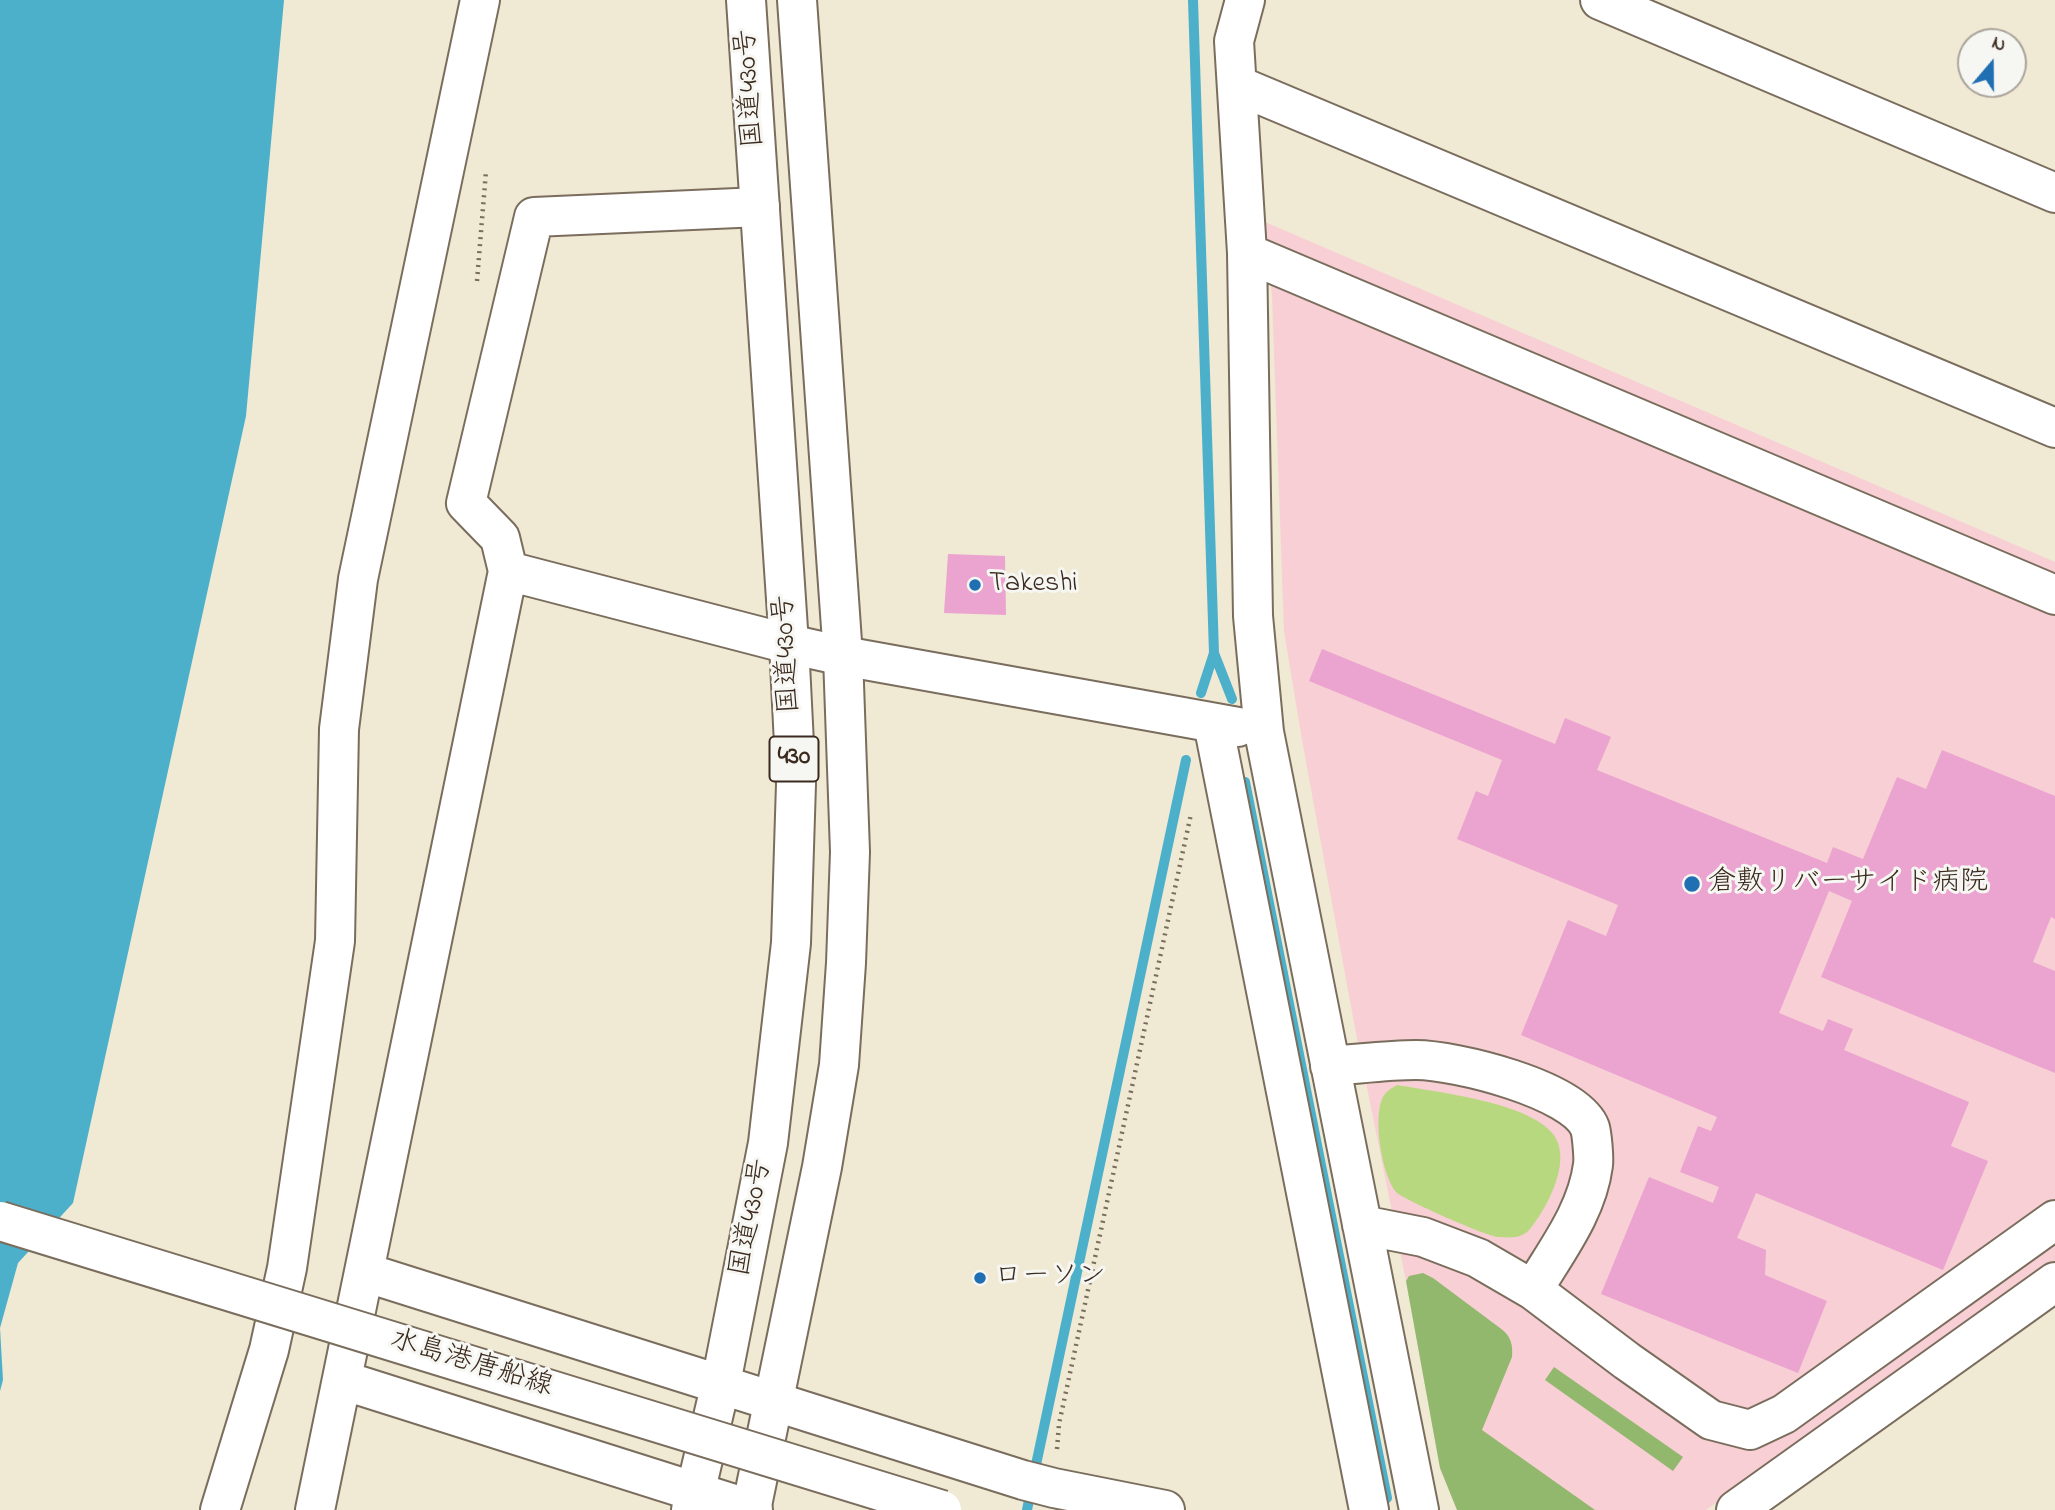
<!DOCTYPE html>
<html>
<head>
<meta charset="utf-8">
<style>
	body { margin:0 }
	#map { position:relative; width:2055px; height:1510px; overflow:hidden; background:#f0e9d3; font-family:"Indie Flower",sans-serif }
	canvas { display:block }
	.north { position:absolute; left:1957px; top:28px; width:70px; height:70px; box-sizing:border-box; background:#f6f6f2; border:2px solid #aba49d; border-radius:50%; rotate:20deg; font-size:19px; font-weight:700; line-height:28px; text-align:center; color:#3b2a1e }
	.north::after { content:''; display:block; margin:auto; width:24px; height:32px; background:#1f6fb2; clip-path:polygon(50% 0,100% 100%,50% 72%,0 100%) }
</style>
</head>
<body>
<div id="map">
<canvas width="2055" height="1510"></canvas>
<div class="north">N</div>
</div>
<script>
const g = document.querySelector('canvas').getContext('2d');
g.lineJoin = 'round';
function paint(path, color) { g.fillStyle = color; g.fill(path, 'evenodd'); }
function trace(path, color, width, dash) { g.strokeStyle = color; g.lineWidth = width; g.lineCap = dash ? 'butt' : 'round'; g.setLineDash(dash || []); g.stroke(path); }
function write(font, color, halo, rows, align = 'center') {
  g.font = font + ' "Indie Flower","Klee One",sans-serif'; g.lineWidth = 6; g.setLineDash([]); g.textBaseline = 'middle'; g.strokeStyle = halo; g.fillStyle = color; for (const [text, x, y, turn = 0] of rows) {
    g.save(); g.translate(x, y); g.rotate((+turn || 0) * Math.PI / 180); g.textAlign = isNaN(turn) ? turn : align; if (halo) g.strokeText(text, 0, 0); g.fillText(text, 0, 0); g.restore();
  }
}
const built = new Path2D(`
	M1265,222L2055,562V1260L1706,1510H1457L1440,1468L1406,1281L1355,1028L1302,740L1284,631L1272,296Z`);
const green = new Path2D(`
	M1397,1085C1436,1092 1528,1102 1553,1134C1571,1157 1552,1197 1538,1218C1534,1223 1530,1231 1524,1234C1516,1239 1507,1237 1498,1237C1488,1237 1402,1199 1396,1192C1382,1175 1373,1120 1382,1099C1385,1092 1390,1089 1397,1085Z`);
const forest = new Path2D(`
	M1423,1273L1433,1278L1500,1328C1511,1336 1513,1344 1512,1357L1482,1430L1595,1510H1457L1440,1468L1406,1281L1409,1276Z
	M1554,1367L1683,1457L1673,1471L1545,1380Z`);
const water = new Path2D(`
	M0,0H284L246,416L73,1203L18,1263L0,1328L3,1380L0,1391Z`);
const stream = new Path2D(`
	M1193,0L1214,653L1232,699
	M1201,693L1214,653
	M1245,782L1387,1498
	M1027,1510L1037,1460L1186,760`);
const building = new Path2D(`
	M948,554L1005,556L1006,615L944,613Z
	M1322,649L1555,744L1565,718L1611,737L1597,770L1827,863L1833,847L1863,859L1897,777L1926,789L1942,750L2055,796V919L2051,917L2033,962L2055,971V1073L1821,977L1852,901L1829,891L1779,1013L1823,1031L1828,1019L1853,1029L1844,1050L1969,1102L1951,1146L1988,1161L1943,1270L1756,1193L1737,1238L1766,1250L1765,1275L1827,1301L1798,1373L1601,1294L1649,1177L1713,1203L1719,1187L1680,1172L1698,1126L1711,1131L1717,1117L1521,1035L1568,920L1606,936L1618,905L1457,839L1476,791L1488,796L1502,760L1309,681Z`);
const path = new Path2D(`
	M477,281L486,171
	M1057,1449L1059,1424L1191,814`);
const minor = new Path2D(`
	M1245,0L1234,41L1247,253L1253,616L1264,732L1419,1510
	M1600,0L2055,193
	M1237,85L2055,428
	M1247,253L2055,595
	M508,571L789,644L843,656L1238,727
	M1213,723L1369,1510
	M1330,1066C1359,1064 1388,1060 1416,1060C1454,1060 1575,1089 1590,1128C1592,1135 1594,1158 1593,1165C1587,1212 1556,1251 1533,1290
	M1362,1225L1423,1237L1478,1258L1533,1290L1627,1361L1711,1420L1750,1430L1784,1414L2055,1220
	M364,1272L1023,1480L1054,1488L1165,1510
	M342,1380L753,1510
	M220,1510L269,1350L287,1268L335,941L339,729L358,579L480,0
	M315,1510L508,571L500,538L466,503L534,217L760,207
	M1736,1510L2055,1282`);
const highway = new Path2D(`
	M691,1510L721,1383L768,1143L791,943L796,784L789,644L746,0
	M751,1510L822,1167L839,1065L846,963L850,852L843,656L797,0`);
const majorBridge = new Path2D(`
	M0,1221L942,1510`);
const markers = [
	[975,585,7,"#1f6fb2"],
	[1692,884,9,"#1f6fb2"],
	[980,1278,7,"#1f6fb2"]
];
const shields = [
	[794,759,49]
];
const shieldNames = [
	["430",794,759]
];
const streetNames = [
	["国道430号",752,88,-94],
	["国道430号",789,654,-93],
	["国道430号",753,1218,-79],
	["水島港唐船線",471,1365,17]
];
const poiNames = [
	["Takeshi",989,585],
	["倉敷リバーサイド病院",1708,884],
	["ローソン",994,1278]
];
paint(built, '#f7cfd4');
paint(green, '#b8d87f');
paint(forest, '#92b86e');
paint(water, '#4cb0cb');
trace(stream, '#4cb0cb', 10);
paint(building, '#eba4d0');
trace(minor, '#7a6d5d', 42);
trace(highway, '#7a6d5d', 42);
trace(path, '#7a6d5d', 4.5, [2, 5]);
trace(minor, '#fff', 38);
trace(highway, '#fff', 38);
trace(majorBridge, '#7a6d5d', 42, []);
trace(majorBridge, '#fff', 38);
for (const [x, y, r, color] of markers) { const dot = new Path2D(); dot.arc(x, y, r, 0, 2 * Math.PI); g.fillStyle = color; g.fill(dot); trace(dot, '#f6f6f2', 2.5); }
for (const [x, y, w] of shields) { const box = new Path2D(); box.roundRect(x - w / 2, y - 22.5, w, 45, 5); g.fillStyle = '#f6f6f2'; g.fill(box); trace(box, '#3b2a1e', 2); }
write('bold 26px', '#3b2a1e', null, shieldNames);
write('28px', '#3b2a1e', '#f6f6f2', streetNames);
write('28px', '#3b2a1e', '#f6f6f2', poiNames, 'left');
</script>
</body>
</html>
